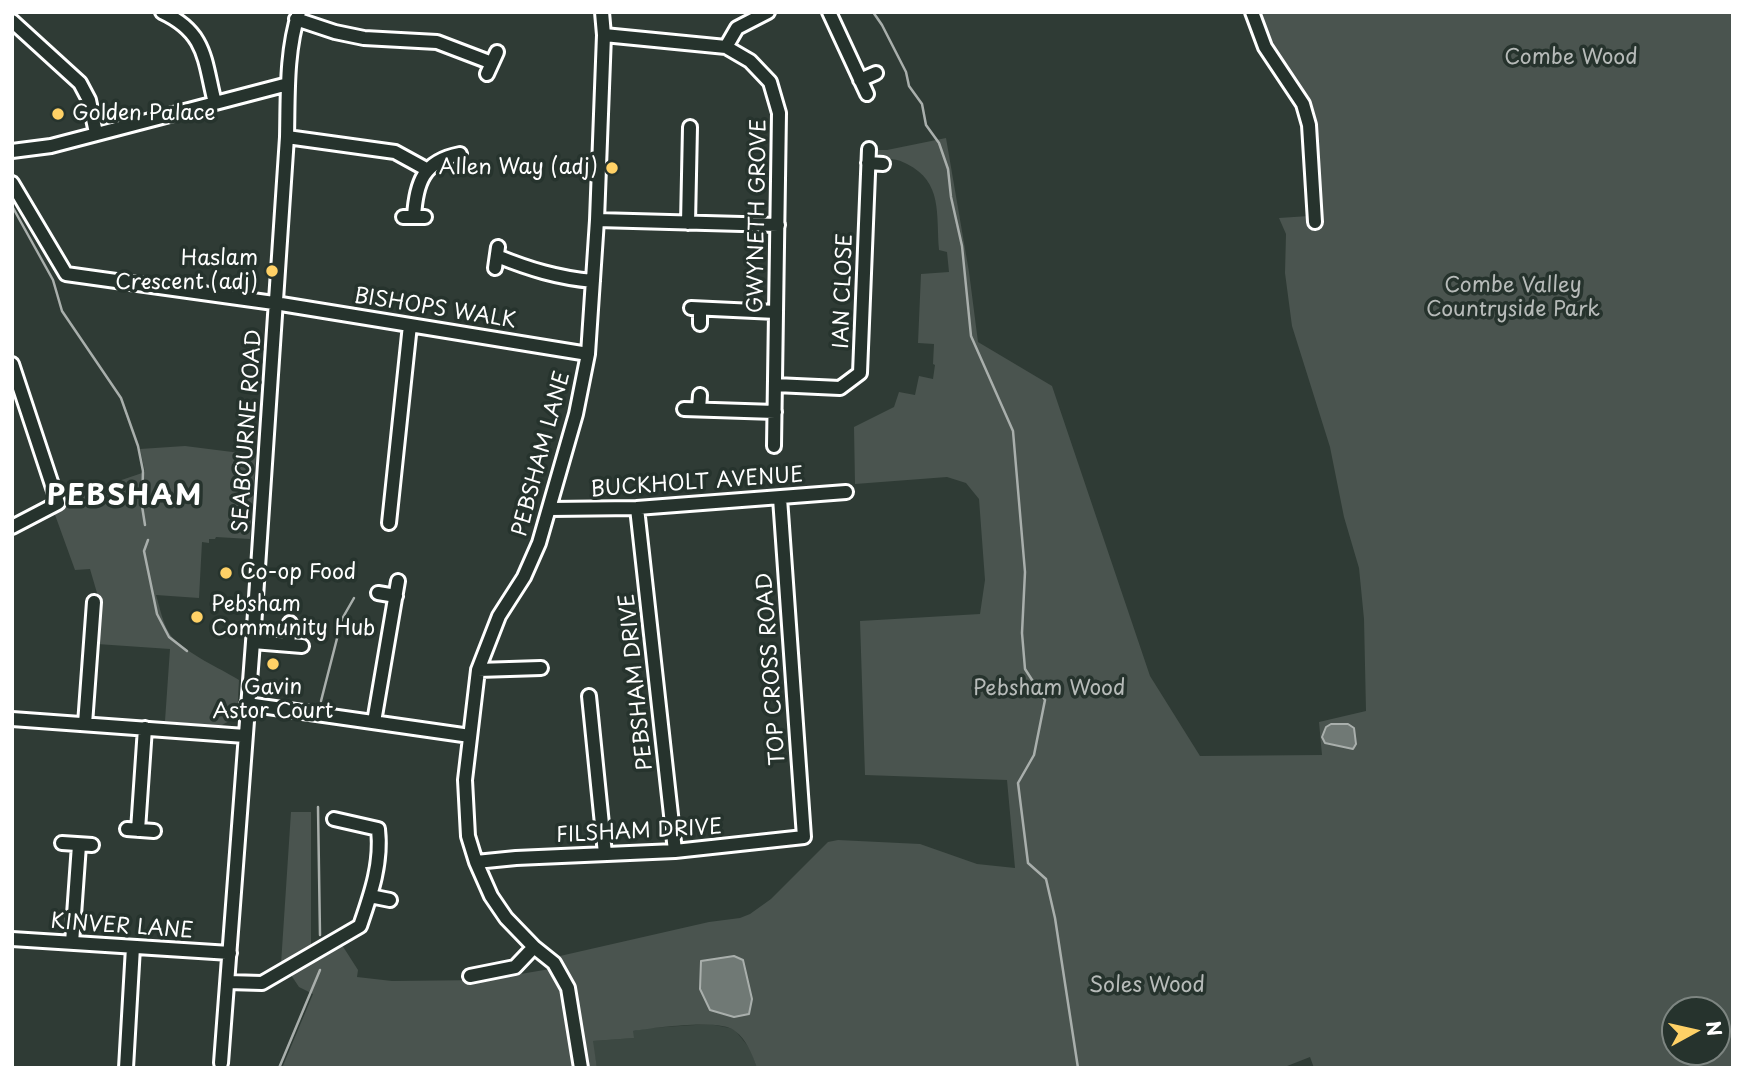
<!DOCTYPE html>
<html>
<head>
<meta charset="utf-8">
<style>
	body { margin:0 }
	#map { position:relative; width:1745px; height:1080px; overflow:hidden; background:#2f3b35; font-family:"Playpen Sans",sans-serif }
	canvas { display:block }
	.frame { position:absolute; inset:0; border:14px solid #fff; pointer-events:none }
	.north { position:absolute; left:1661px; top:996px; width:70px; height:70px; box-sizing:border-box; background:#26332d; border:2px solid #7d8581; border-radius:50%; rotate:82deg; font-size:19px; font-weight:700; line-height:28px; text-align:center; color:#fff }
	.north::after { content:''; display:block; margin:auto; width:24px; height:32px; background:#ffd166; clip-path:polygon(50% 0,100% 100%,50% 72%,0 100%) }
</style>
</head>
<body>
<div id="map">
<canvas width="1745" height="1080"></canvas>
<div class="frame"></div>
<div class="north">N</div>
</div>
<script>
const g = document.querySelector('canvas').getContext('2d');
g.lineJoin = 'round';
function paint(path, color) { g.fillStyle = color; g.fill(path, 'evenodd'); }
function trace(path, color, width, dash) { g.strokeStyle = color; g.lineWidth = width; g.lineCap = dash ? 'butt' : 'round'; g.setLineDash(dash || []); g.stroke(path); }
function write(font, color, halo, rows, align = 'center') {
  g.font = font + ' "Playpen Sans",sans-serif'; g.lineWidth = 7; g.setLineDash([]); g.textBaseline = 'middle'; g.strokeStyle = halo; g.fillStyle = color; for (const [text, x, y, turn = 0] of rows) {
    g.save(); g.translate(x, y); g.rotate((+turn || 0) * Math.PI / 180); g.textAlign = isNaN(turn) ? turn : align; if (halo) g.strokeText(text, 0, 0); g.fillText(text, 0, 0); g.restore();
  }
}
const built = new Path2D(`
	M710,1024L734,1029L751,1050L757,1068H597L592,1041L633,1038V1031L650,1028Z`);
const green = new Path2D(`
	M1244,12H1733V1068H1314L1310,1057L1282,1068H757C752,1054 747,1040 735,1031C721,1018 653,1028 633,1031L634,1038L593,1041L597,1068H282L313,994L299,987L291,975L342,945L358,970L357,977L392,981L485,980L550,969L560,956L709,922L740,918L750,914L771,899L828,842L838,840L920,844L977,864L1015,868L1007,780L865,775L860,621L980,614L985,580L979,499L966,483L947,477L855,484L854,427L894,407L899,392L915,395L919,376L933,379L935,365L933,364L934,344L918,343L921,274L949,272L947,252L939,250C936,214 943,182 907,164C893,156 889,163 872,150H887L946,138L969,272L978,342L1052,386L1150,676L1200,756L1322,755L1319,722L1366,711L1364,619L1359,568L1344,517L1330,447L1292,326L1285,273L1286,234L1279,218L1309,216L1299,110L1257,49ZM1675,1010H1717V1052H1675Z
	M185,446L256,455L250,539L216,537L215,539H209V543L202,542L199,598L156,595C160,608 163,626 172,637C189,655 218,667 239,680L237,717L220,726L165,721L170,649L97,644V593L90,569L75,570L54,512L59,511L67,504L66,499L145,472L140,449Z
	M291,812H311V945L281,964Z`);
const water = new Path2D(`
	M1331,724H1348L1354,728L1356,744L1353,749L1325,743L1322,737L1326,727Z
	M734,956L743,960L752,999L749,1014L734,1017L710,1010L700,989L701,961Z`);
const stream = new Path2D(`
	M873,12L882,25L906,72L909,86L922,104L926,125L939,143L948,169L951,197L962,246L971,336L1013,431L1025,572L1022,633L1025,669L1045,700L1034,755L1018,783L1028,863L1046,879L1055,918L1078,1068
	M12,206L53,280L62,311L121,398L138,446L143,471L142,506L145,525
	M148,540L144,551L157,614L169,637L187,651
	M321,701L342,619L354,598
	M318,807L320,935
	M279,1068L320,970`);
const minor = new Path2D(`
	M162,12C207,33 204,60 215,103
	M829,12L867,94
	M1252,12L1265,47L1303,104L1309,125L1315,222
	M296,19L335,32L364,38L437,42L492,63
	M12,21L80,83L89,100L96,133
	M604,35L726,47L750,61L770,82L779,113L774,446
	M726,47L737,28L768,12
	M487,74L497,52
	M860,80L876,73
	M287,137L395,152L426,169
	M12,151L51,146L288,84
	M868,163L883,164
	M12,183L66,274L281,304L588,354
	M403,217H425
	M414,217C416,183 423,161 460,154
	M597,220L778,225
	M688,223L690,127
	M497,256C529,269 558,278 593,281
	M495,268L498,247
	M691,308L776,312
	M700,324V309
	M12,364L58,503L12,527
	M775,385L840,388L860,373L869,149
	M684,409L775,412
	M699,409L700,395
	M637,508L675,851
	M550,509L637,508L846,492
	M389,523L410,325
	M378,593L396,596
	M253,642L302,646
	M288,645L290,623
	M478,670L541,668
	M589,696L605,854
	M247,704L470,736
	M12,719L245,736
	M374,722L398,581
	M85,724L94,602
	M127,829L154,831
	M138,830L145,728
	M62,843L92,845
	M476,862L516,858L675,851L804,837L780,498
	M370,896L390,900
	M12,939L230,953
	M72,943L79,845
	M470,976L515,967L534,947
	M228,982L262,983L360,926C371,894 382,863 378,829L334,819
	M221,1063L253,642L287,137C288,96 286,52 299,12
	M126,1068L133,947
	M581,1068L568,988L554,963L534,947L506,918L491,896L476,862L468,836L465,780L478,670L499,616L524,577L539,543L576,414L588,354L597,220L604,35L602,12`);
const markers = [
	[58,114,7,"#ffd166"],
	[612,168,7,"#ffd166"],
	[272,271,7,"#ffd166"],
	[226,573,7,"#ffd166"],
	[197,617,7,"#ffd166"],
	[273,664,7,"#ffd166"]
];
const parkNames = [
	["Combe Wood",1571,58],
	["Combe Valley",1513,286],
	["Countryside Park",1513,310],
	["Pebsham Wood",1049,689],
	["Soles Wood",1147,986]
];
const poiNames = [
	["Golden Palace",72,114],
	["Allen Way (adj)",598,168,"right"],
	["Haslam",258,259,"right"],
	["Crescent (adj)",258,283,"right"],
	["Co-op Food",240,573],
	["Pebsham",211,605],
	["Community Hub",211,629],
	["Gavin",273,688,"center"],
	["Astor Court",273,712,"center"]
];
const streetNames = [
	["GWYNETH GROVE",758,216,-89],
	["IAN CLOSE",844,291,-88],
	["BISHOPS WALK",435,309,9],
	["SEABOURNE ROAD",248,431,-86],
	["PEBSHAM LANE",542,454,-75],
	["BUCKHOLT AVENUE",697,483,-4],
	["TOP CROSS ROAD",772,669,-94],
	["PEBSHAM DRIVE",637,682,-96],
	["FILSHAM DRIVE",639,832,-3],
	["KINVER LANE",122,927,4]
];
const districtNames = [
	["PEBSHAM",125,497]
];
paint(built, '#3c4842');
paint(green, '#4a544f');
paint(water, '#707975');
trace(water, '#a9afac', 2);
trace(stream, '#a9afac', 2.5);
trace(minor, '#fff', 18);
trace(minor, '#26332d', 12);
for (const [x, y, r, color] of markers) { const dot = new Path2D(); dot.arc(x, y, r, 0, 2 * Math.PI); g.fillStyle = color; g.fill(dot); trace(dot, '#26332d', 2.5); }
write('21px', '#b7bbb9', '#26332d', parkNames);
write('21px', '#fff', '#26332d', poiNames, 'left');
write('21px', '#fff', '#26332d', streetNames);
g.letterSpacing = '2px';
write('bold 28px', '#fff', '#26332d', districtNames);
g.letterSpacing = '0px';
</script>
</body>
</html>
